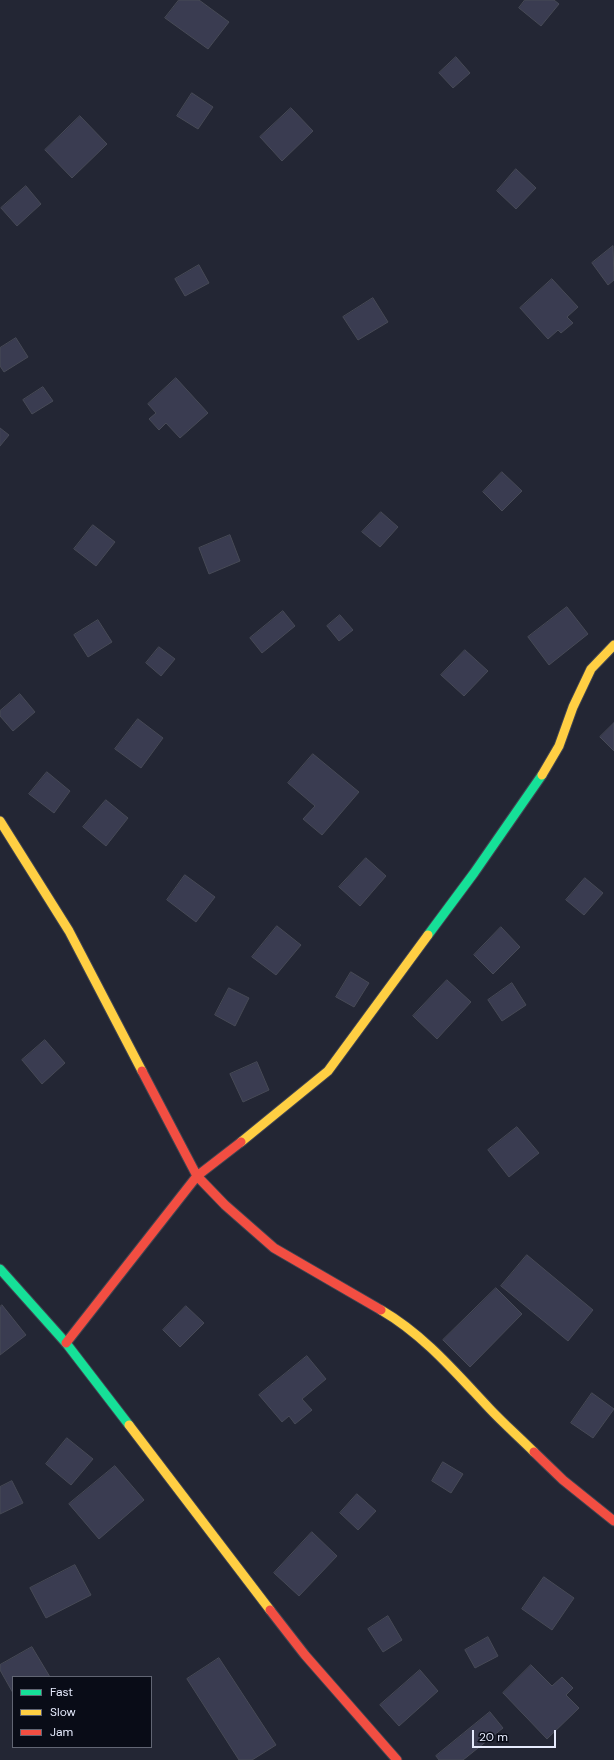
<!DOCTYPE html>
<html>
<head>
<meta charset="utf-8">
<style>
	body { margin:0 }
	#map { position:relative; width:614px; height:1760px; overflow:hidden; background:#232634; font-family:"DM Sans",sans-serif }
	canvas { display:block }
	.legend { position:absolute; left:12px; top:1676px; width:140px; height:72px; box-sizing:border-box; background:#090c17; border:1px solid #616573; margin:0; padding:5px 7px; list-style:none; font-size:12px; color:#e5eafc }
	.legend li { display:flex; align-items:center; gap:8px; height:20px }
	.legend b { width:20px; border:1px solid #616573 }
	.scale { position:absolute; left:472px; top:1730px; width:84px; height:18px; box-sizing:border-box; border:2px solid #e5eafc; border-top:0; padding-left:5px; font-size:12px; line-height:14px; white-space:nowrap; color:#e5eafc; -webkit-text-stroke:3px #090c17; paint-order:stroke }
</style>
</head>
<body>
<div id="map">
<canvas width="614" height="1760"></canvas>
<ul class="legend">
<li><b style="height:5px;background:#16e098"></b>Fast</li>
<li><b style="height:5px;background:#ffcf43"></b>Slow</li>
<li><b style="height:5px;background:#f24e42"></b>Jam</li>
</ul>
<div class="scale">20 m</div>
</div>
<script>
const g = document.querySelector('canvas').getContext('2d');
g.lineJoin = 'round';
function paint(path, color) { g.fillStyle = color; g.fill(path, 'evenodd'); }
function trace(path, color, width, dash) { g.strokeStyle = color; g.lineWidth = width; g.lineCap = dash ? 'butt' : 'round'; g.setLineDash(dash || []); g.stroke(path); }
const building = new Path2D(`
	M179,0H199L229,22L208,49L165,18Z
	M525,0H554L559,4L541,26L519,8Z
	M456,57L470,73L453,88L439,73Z
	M192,93L213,107L198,129L177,116Z
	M291,108L313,131L282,161L260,137Z
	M80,116L107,144L72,178L45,150Z
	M516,169L536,188L516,209L497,191Z
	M26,186L41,204L17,226L1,208Z
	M613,246L614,280L608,285L592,263Z
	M199,265L209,283L185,296L175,279Z
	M552,279L578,307L567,317L573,323L561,333L558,330L548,339L520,308Z
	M373,298L388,322L358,340L343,317Z
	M16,338L28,357L4,372L0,366V348Z
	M176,378L208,413L180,438L166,423L159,430L149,419L156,413L148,404Z
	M43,387L53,401L32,414L23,400Z
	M0,428L9,435L0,446Z
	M502,472L522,491L502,511L483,492Z
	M381,512L398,527L380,547L362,532Z
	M93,525L115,542L96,566L74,549Z
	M230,535L240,561L209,574L199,548Z
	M567,607L588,634L549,665L528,637Z
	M283,611L295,626L262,653L250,638Z
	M340,615L353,630L339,641L327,626Z
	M98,620L112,642L88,657L74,635Z
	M159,647L175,659L161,676L146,663Z
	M465,650L488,671L464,696L441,675Z
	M20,694L35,712L13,731L0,716V711Z
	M138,719L163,738L141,768L115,749Z
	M614,723V751L600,737Z
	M313,754L359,792L322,835L303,819L315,806L288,783Z
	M47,772L70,791L54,813L29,794Z
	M106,800L128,818L106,846L83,827Z
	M366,858L386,876L360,906L339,887Z
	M185,875L215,897L196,922L167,900Z
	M585,878L603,893L584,915L566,900Z
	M277,926L301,945L276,975L252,957Z
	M501,927L520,947L493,974L474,955Z
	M351,972L369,983L354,1007L336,997Z
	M447,980L471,1002L437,1039L413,1016Z
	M512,983L526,1005L502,1021L488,1000Z
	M229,988L249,998L235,1026L215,1015Z
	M45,1040L65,1063L42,1084L22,1060Z
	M257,1062L269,1090L243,1102L230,1074Z
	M517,1127L539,1153L509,1177L488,1150Z
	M527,1255L593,1310L568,1341L501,1286Z
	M496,1288L522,1314L470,1367L443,1340Z
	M2,1305L26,1335L0,1355V1307Z
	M186,1306L204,1323L180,1347L163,1330Z
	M307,1356L326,1379L302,1399L312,1410L295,1424L289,1416L282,1422L259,1395Z
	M592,1393L614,1409L593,1438L571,1423Z
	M67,1438L93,1459L71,1485L46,1464Z
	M443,1462L463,1474L451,1493L432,1481Z
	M115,1466L144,1500L99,1539L69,1504Z
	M12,1481L23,1503L0,1514V1487Z
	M357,1494L376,1511L358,1530L340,1513Z
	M312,1532L337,1556L299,1596L274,1573Z
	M75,1565L91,1595L46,1618L30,1588Z
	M544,1577L574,1598L552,1630L522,1609Z
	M388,1616L402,1640L383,1652L368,1629Z
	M488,1637L498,1656L475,1668L465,1650Z
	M32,1647L50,1677H13V1693L0,1670V1665Z
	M219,1658L276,1745L252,1760H239L187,1679Z
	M531,1665L552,1686L562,1677L573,1688L566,1695L579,1708L547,1739L503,1693Z
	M420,1670L438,1691L399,1726L380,1705Z
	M490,1712L503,1728L463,1760H439L436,1756Z`);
const fast = new Path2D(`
	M428,935L474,873L542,775
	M0,1269L66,1343L129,1425`);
const slow = new Path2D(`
	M542,775L559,746L573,707L591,669L614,645
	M0,821L69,931L142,1071
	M241,1142L328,1071L428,935
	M381,1310C424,1335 455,1372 489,1408C503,1423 519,1437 534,1452
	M129,1425L270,1610`);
const jam = new Path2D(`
	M142,1071L197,1176L225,1205L274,1248L381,1310
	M66,1343L197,1176L241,1142
	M534,1452L563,1480L614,1521
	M270,1610L305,1655L397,1760`);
paint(building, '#3a3c51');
trace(building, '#474a56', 1);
trace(fast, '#414450', 11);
trace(slow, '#414450', 11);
trace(jam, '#414450', 11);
trace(fast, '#16e098', 9);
trace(slow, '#ffcf43', 9);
trace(jam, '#f24e42', 9);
</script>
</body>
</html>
